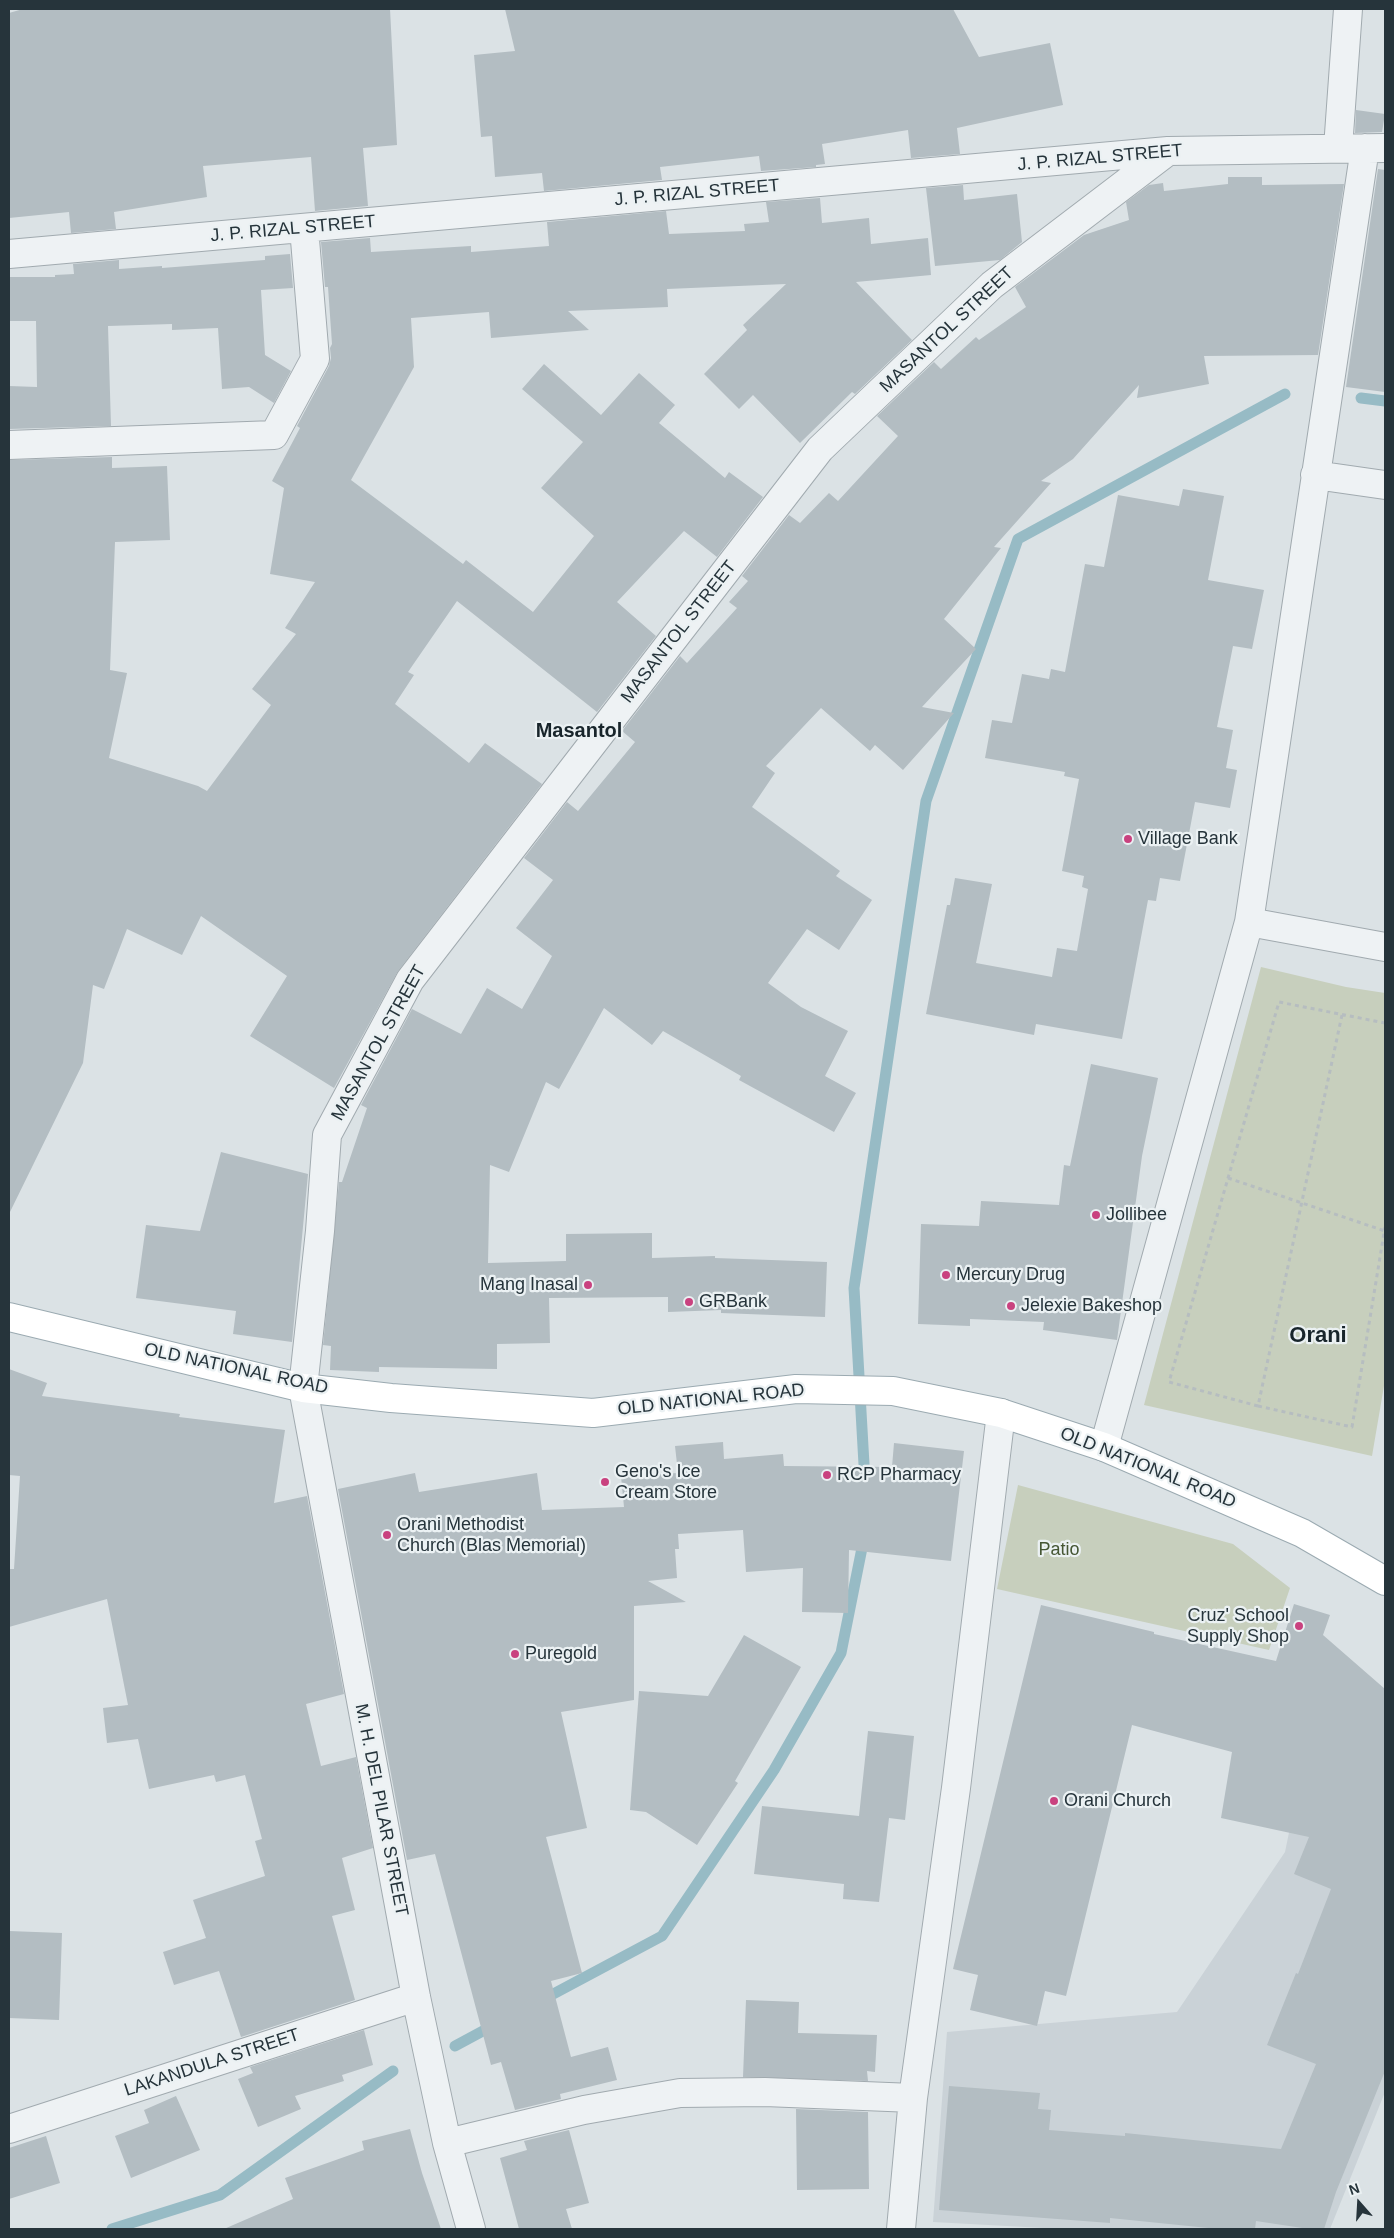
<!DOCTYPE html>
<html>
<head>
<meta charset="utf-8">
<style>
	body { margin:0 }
	#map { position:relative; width:1394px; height:2238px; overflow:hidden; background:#dbe2e5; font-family:Arial,sans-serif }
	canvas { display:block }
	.frame { position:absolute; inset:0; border:10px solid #26343b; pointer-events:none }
	.north { position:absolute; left:1334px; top:2178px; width:50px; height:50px; -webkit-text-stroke:4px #ebf1f3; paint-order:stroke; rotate:341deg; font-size:14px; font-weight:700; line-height:20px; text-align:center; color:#26343b }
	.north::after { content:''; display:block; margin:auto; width:18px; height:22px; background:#26343b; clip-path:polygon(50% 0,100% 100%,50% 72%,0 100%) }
</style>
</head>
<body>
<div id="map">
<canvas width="1394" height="2238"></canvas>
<div class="frame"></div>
<div class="north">N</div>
</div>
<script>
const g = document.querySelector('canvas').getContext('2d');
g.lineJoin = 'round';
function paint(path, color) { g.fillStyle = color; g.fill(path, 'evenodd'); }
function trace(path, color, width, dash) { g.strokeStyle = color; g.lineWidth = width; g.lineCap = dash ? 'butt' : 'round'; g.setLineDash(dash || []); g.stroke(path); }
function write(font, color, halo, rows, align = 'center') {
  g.font = font + ' Arial,sans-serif'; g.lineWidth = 4.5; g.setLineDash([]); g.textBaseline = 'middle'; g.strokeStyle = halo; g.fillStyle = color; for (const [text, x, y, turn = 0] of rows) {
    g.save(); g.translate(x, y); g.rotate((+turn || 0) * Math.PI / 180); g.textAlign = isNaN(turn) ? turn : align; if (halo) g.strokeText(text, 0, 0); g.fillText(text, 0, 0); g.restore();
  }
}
const built = new Path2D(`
	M1316,1701L1385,1751V2092L1330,2229H1062L933,2222L947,2032L1177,2012L1285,1852Z`);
const green = new Path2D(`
	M1261,967L1346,987L1385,993V1380L1372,1456L1144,1405Z
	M1018,1485L1233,1544L1290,1588L1269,1650L997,1589Z`);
const stream = new Path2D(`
	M1361,398L1385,401
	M865,1482L854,1288L926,801L1018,539L1285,394
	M542,2000L662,1936L774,1770L841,1653L864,1538
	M455,2046L494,2025
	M112,2229L220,2195L393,2071`);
const building = new Path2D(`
	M23,9H390L397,145L363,148L368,206L315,211L311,157L203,166L207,197L114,212L116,229L71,233L69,212L9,218V13Z
	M505,9H953L979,57L1050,43L1063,105L957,128L960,154L911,158L908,130L822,144L825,164L816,165V167L761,171L759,156L660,167L662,180L544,191L542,173L495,177L492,136L481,137L474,55L515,51Z
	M1356,110L1385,114L1382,132L1355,133Z
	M1378,169L1385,170V392L1346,387Z
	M1228,177H1262V185L1344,184L1318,355L1204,356L1209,384L1137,398L1139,385L1073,459L1041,481L1051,483L994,547L1001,548L944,619L976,649L922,707L954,713L903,770L875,745L870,751L821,708L766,766L775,773L752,807L840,871L836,876L872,900L839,950L807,929L768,983L801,1007L848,1031L825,1076L856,1093L834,1132L739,1080L741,1076L663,1031L652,1045L604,1008L559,1089L546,1082L509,1172L490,1165L488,1263L566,1261V1234L652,1233V1258L715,1256V1258L827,1262L825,1317L721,1313V1310L668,1312V1297L549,1298L550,1343L497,1344V1369L379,1367V1372L330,1370L331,1346L323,1345L339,1182H342L367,1108L361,1105L412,1009L461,1034L487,988L522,1009L552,956L516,928L553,880L524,858L567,802L578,811L635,742L622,731L680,656L687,663L737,608L729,602L748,581L742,576L789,515L800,523L829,493L838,501L898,436L877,416L934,362L941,369L976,337L979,340L1026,307L1015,287L1084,235L1129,220L1126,202L1149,185L1163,183L1164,191L1228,184Z
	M963,185L964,200L1017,194L1022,242L1000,260L935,266L926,188Z
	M820,198L822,223L869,218L871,244L928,238L931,275L856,282L912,340L855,394L852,392L800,443L753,395L739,409L704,374L747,330L743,325L786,284L667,289L668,307L568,311L589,330L491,338L489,312L411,318L414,367L351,480L463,564L466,560L533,612L594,536L541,488L583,442L522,389L544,364L601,415L639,373L675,405L659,423L725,478L729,472L763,497L717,557L684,531L617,602L656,636L597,712L457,601L408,672L414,675L395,704L469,763L485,743L542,784L398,971L334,1088L250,1036L287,976L201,916L182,955L127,929L104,989L93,985L83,1063L9,1214V460L112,457V468L167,466L170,540L115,542L110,670L127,673L109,758L198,786L207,791L271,705L252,689L296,634L285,628L315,582L270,574L284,488L272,481L300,428L297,426L329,366L331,358L330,348L332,344L328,287H325L321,242L370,238L371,252L471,246V252L549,246L547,222L666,211L669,234L745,231L744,224L769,222L766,202Z
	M290,254L293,288L261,290L265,355L291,371L274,403L249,387L222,389L218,328L172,330V324L108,326L111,426L9,429V386L37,387L36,321H9V277H55V275L74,274L73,264L119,260V269L162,266V268L265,260V256Z
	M1183,489L1224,496L1208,580L1264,590L1252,649L1233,646L1217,727L1233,730L1226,768L1237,770L1230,808L1195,802L1180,881L1160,878L1156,901L1148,900L1122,1039L1036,1024L1034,1035L926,1014L947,905H950L955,878L992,884L976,963L1052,977L1057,948L1077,951L1088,889L1082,887L1084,876L1062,871L1079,779L1064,776L1065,772L985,758L992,720L1012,723L1022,674L1049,679L1051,669L1065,672L1085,564L1104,567L1118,495L1179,506Z
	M1091,1064L1158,1078L1142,1156L1117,1340L1043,1330L1044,1322L970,1319V1326L918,1324L921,1224L979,1226L981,1201L1059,1205L1064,1165L1070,1166Z
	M221,1152L308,1174L292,1342L233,1334L236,1311L136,1298L146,1225L200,1231Z
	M9,1369L47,1383L42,1396L180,1414L179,1417L285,1430L274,1503L307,1496L344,1694L306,1704L321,1766L356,1757L373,1848L342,1858L355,1910L332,1916L355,2000L241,2037L219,1971L174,1985L163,1952L206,1938L193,1900L265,1876L255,1841L262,1839L245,1775L216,1782L214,1775L149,1789L138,1739L107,1743L103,1708L128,1705L107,1599L9,1627V1569H14L20,1476L9,1475Z
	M723,1442L724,1459L783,1454L784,1466L892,1467L894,1443L964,1451L951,1561L849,1550L848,1613L802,1612L803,1568L746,1572L743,1530L678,1534L679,1549H675L677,1578L648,1581L686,1602L634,1606V1700L561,1712L587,1828L546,1837L582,1973L551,1981L571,2057L608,2047L617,2080L560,2094L561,2099L515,2110L501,2062L491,2065L435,1854L407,1860L338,1489L415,1473L419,1492L537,1473L542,1510L624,1507L621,1476L678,1473L675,1446Z
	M1294,1604L1330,1615L1323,1635L1385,1689V2071L1336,2192L1324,2229H1309L1256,2221L1255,2229H1218L1110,2218V2223L939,2210L949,2086L1040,2093L1038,2109L1051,2110L1049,2130L1125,2136V2133L1281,2149L1316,2064L1267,2045L1296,1973L1298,1974L1331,1889L1294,1874L1309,1837L1221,1818L1232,1752L1132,1725L1066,1996L1045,1991L1037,2026L970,2010L978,1975L953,1969L1041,1605L1154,1632V1634L1276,1661Z
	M744,1635L801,1667L735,1781L738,1783L697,1845L646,1812L630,1810L639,1691L708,1696Z
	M868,1731L914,1736L905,1820L889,1818L879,1902L843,1899L844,1884L754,1874L762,1806L859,1816Z
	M9,1931L62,1933L59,2020L9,2018Z
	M746,2000L799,2002L798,2033L877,2035L875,2072L867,2071L868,2081L743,2077Z
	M364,2030L373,2065L342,2075L344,2081L295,2096L301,2109L258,2127L238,2079L253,2073L250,2067Z
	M176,2096L200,2150L131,2178L115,2136L149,2123L144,2110Z
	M796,2109L868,2112L869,2189L797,2190Z
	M410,2129L422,2173L441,2229H224L293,2199L285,2178L364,2150L362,2141Z
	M569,2130L589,2203L566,2209L572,2229H519L500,2158L527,2150L524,2141Z
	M46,2136L60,2183L9,2199V2148Z`);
const path = new Path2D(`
	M1342,1015L1258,1406L1352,1427L1385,1227
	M1228,1178L1385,1231
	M1258,1406L1169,1382L1279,1002L1385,1023`);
const minor = new Path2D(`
	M1338,148L1348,9
	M9,254L1168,151L1385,148
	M9,445L274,435L315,359L304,228
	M1315,475L1385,485
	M1249,922L1385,947
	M1104,1447L1249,922L1365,148
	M9,2129L416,1997
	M447,2143L584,2110L680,2093L765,2092L913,2098
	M471,2229L447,2143L416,1997L303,1388L320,1231L327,1135L410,980L820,449L992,285L1168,151
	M901,2229L913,2098L956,1788L1001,1413`);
const major = new Path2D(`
	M9,1317L303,1388L391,1398L593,1413L796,1389L893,1391L1001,1413L1104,1447L1302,1533L1385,1581`);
const markers = [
	[1128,839,5,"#c9427f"],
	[1096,1215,5,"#c9427f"],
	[946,1275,5,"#c9427f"],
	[588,1285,5,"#c9427f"],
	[689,1302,5,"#c9427f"],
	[1011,1306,5,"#c9427f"],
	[827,1475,5,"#c9427f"],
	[605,1482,5,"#c9427f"],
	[387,1535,5,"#c9427f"],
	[1299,1626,5,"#c9427f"],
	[515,1654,5,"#c9427f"],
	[1054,1801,5,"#c9427f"]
];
const streetNames = [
	["J. P. RIZAL STREET",1100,158,-5],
	["J. P. RIZAL STREET",697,193,-5],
	["J. P. RIZAL STREET",293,229,-5],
	["MASANTOL STREET",947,330,-43],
	["MASANTOL STREET",679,632,-52],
	["MASANTOL STREET",379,1043,-61],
	["OLD NATIONAL ROAD",236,1369,12],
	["OLD NATIONAL ROAD",711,1400,-6],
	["OLD NATIONAL ROAD",1148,1468,22],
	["M. H. DEL PILAR STREET",381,1810,79],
	["LAKANDULA STREET",212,2063,-18]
];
const poiNames = [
	["Village Bank",1138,839],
	["Jollibee",1106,1215],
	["Mercury Drug",956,1275],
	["Mang Inasal",578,1285,"right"],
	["GRBank",699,1302],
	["Jelexie Bakeshop",1021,1306],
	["Geno's Ice",615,1472],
	["Cream Store",615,1493],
	["RCP Pharmacy",837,1475],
	["Orani Methodist",397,1525],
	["Church (Blas Memorial)",397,1546],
	["Cruz' School",1289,1616,"right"],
	["Supply Shop",1289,1637,"right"],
	["Puregold",525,1654],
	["Orani Church",1064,1801]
];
const parkNames = [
	["Patio",1059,1550]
];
const quarterNames = [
	["Masantol",579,731]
];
const districtNames = [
	["Orani",1318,1336]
];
paint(built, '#cad2d7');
paint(green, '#c7cfbd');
trace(stream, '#97bbc5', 11);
paint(building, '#b3bdc2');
trace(minor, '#a1aaaf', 30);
trace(major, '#9baab1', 30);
trace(path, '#b6bdc0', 3, [4, 4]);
trace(minor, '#eef2f4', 28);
trace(major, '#fff', 28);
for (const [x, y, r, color] of markers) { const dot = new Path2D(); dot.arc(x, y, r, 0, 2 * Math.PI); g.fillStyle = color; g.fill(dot); trace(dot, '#ebf1f3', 2); }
write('18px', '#26343b', '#ebf1f3', streetNames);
write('18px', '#26343b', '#ebf1f3', poiNames, 'left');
write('18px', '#455634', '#ebf1f3', parkNames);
write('bold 20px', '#18252b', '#ebf1f3', quarterNames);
write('bold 22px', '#18252b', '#ebf1f3', districtNames);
</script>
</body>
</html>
